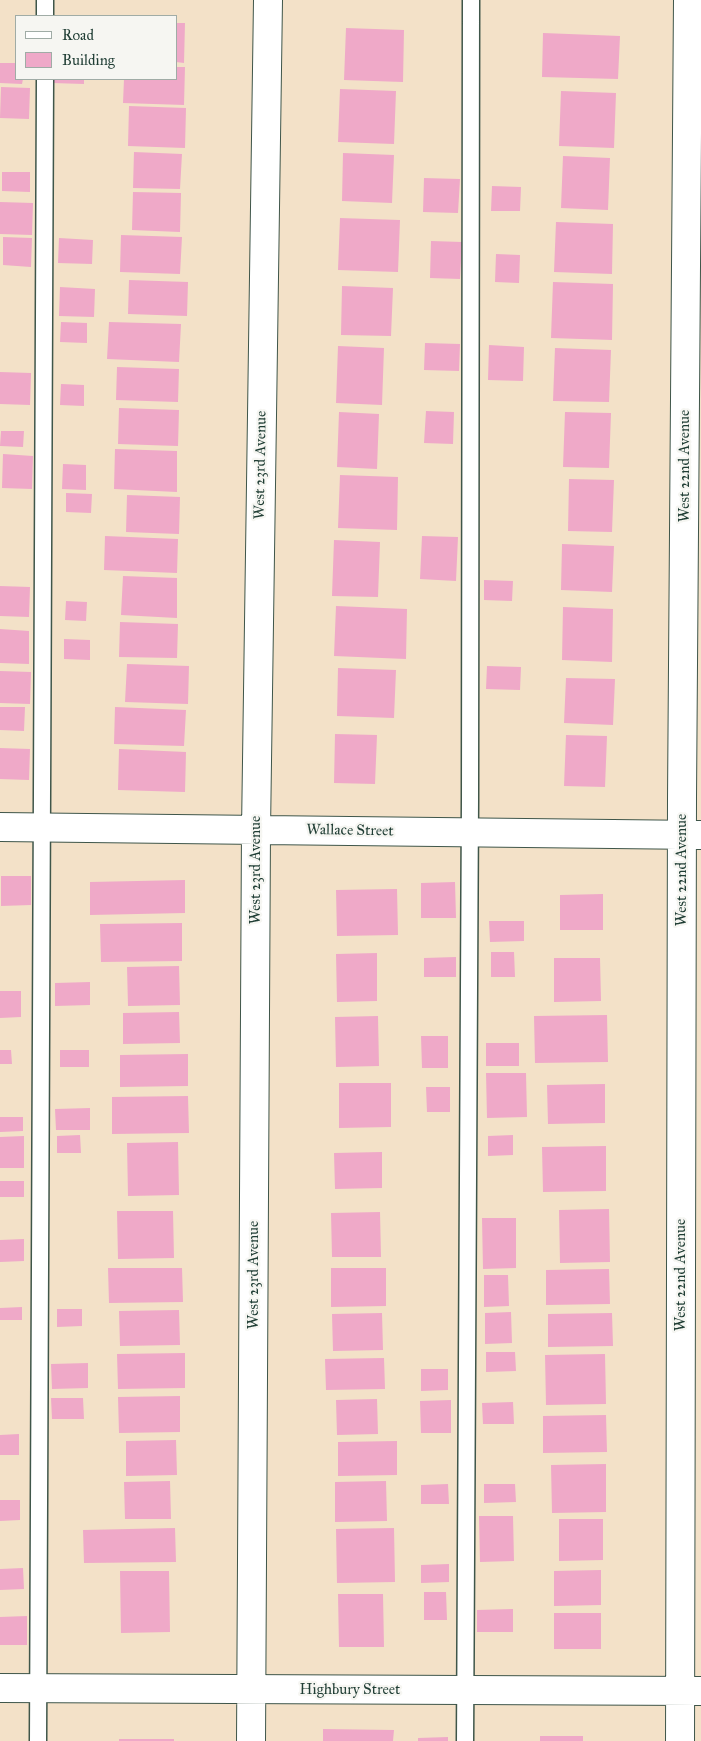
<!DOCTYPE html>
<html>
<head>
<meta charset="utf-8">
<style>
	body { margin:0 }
	#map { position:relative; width:701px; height:1741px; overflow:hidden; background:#f3e1c8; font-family:"IM FELL Great Primer",serif }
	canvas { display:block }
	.legend { position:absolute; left:15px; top:15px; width:162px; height:65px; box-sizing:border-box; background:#f6f6f2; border:1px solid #a0aca6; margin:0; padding:6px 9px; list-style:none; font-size:15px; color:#1f3d34 }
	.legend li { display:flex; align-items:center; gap:10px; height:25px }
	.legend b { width:25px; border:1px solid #a0aca6 }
</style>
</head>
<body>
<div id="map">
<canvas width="701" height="1741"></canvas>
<ul class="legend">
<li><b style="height:6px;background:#fff"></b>Road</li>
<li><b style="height:14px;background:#efa9c8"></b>Building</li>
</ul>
</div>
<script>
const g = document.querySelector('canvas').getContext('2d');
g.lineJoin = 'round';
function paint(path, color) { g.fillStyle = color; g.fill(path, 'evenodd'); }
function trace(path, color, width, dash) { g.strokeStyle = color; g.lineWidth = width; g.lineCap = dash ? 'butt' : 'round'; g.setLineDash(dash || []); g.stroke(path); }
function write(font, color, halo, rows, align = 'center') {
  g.font = font + ' "IM FELL Great Primer",serif'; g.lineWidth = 4.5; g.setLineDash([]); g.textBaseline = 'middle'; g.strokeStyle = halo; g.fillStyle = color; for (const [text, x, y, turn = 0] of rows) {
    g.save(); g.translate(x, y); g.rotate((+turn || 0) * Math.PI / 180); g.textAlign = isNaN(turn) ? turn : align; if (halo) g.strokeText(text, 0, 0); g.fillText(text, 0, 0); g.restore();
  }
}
const building = new Path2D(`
	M176,23H185L184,63L176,62Z
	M346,28L404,30L403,82L344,80Z
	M543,33L620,36L618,79L542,77Z
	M0,63H16V79H23L22,84L0,83Z
	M176,67H185L184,105L123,103L124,79H176Z
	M52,79H84V84L52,83Z
	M1,87L30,88L29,119L0,118Z
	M340,89L396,91L394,144L338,142Z
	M561,91L616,93L614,148L559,146Z
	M129,106L186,108L185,148L128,146Z
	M134,152L182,154L180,189L133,188Z
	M343,153L394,155L392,203L342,201Z
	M563,156L610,158L608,210L561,208Z
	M2,172H30V192L2,191Z
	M424,178L460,179L458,213L423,212Z
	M492,186L521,187L520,211H491Z
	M133,192L181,193L180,232L132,230Z
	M0,202L33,203L32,235L0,234Z
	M340,218L400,220L398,272L338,270Z
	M556,222L613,224L612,274L554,272Z
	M121,235L182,237L180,274L120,272Z
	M3,237L32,238L31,267L3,265Z
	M59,238L93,240L92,264L58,263Z
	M431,241L462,242L460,279L430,278Z
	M496,254L520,255L519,283L495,282Z
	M129,280L188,282L187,316L128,314Z
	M553,282L613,284L612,340L551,338Z
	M342,286L393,288L391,336L341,335Z
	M60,287L95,289L94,317L59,316Z
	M61,322L87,323V343L60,342Z
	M109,322L181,324L179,362L107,359Z
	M425,343L460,344L459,371L424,370Z
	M489,345L524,347L523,381L488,380Z
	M338,346L384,348L382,405L336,403Z
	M555,348L611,350L609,402L553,401Z
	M117,367L179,369L178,402L116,400Z
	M0,372L31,373L30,405L0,404Z
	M61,384L84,385V406L60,405Z
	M119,408L179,410L178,446L118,444Z
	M426,411L454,412L453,444L424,443Z
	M339,412L379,414L377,469L337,467Z
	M565,412L611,413L609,468L563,467Z
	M1,431H24L23,447L0,446Z
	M115,449L177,451V492L114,489Z
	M3,454L33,456L32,489L2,488Z
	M63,464L86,465V490L62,489Z
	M340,475L398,477L397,530L338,528Z
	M569,479L614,480L612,532L568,531Z
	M66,493L92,494L91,513L66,512Z
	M127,495L180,497L179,534L126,532Z
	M105,536L178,539L177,573L104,570Z
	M422,536L458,537L456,581L420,579Z
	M334,540L380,542L378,597L332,596Z
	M562,544L614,546L612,592L561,590Z
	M123,576L177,578V618L121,615Z
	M484,580L513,581L512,601L484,600Z
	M0,586L30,587L29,617L0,616Z
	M66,601L87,602L86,621L65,620Z
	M336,606L407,609L406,659L334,656Z
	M563,607L613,609L612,662L562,660Z
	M120,622L178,624L177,658L119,657Z
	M0,629L29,631V664L0,663Z
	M64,639L90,640V660L64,659Z
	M127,664L189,666L188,704L125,702Z
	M487,666L521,667L520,690L486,689Z
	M338,668L396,670L394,718L337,716Z
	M0,671L31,672L30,704L0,703Z
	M566,678L615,679L613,725L564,723Z
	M0,707H25L24,731L0,730Z
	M115,707L186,710L184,746L114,744Z
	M335,734L377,735L375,784L334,783Z
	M566,735L607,736L605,787L564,786Z
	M0,748L30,749L29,780L0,779Z
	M119,749L186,752L185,792L118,790Z
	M1,876H31V905L1,906Z
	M185,880V913L90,915V882Z
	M455,882L456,918H421V883Z
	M397,889L398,935L337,936L336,890Z
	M603,894V930H560V895Z
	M489,921H524V941L490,942Z
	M182,923V961L101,962L100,924Z
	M491,952H514L515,977H491Z
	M377,953V1001L337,1002L336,954Z
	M456,957V977H424V958Z
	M554,958H600L601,1001L554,1002Z
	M179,966L180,1005L128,1006L127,967Z
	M90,982V1005L55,1006V983Z
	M0,991H21V1017L0,1018Z
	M179,1012L180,1043L123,1044V1013Z
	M607,1015L608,1062L535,1063L534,1016Z
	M378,1016L379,1066L336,1067L335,1017Z
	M421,1036H448V1068H422Z
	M486,1043H519V1066H486Z
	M0,1050H11L12,1064H0Z
	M60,1050H89V1067H60Z
	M188,1054V1086L120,1087V1055Z
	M486,1073H526L527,1117L487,1118Z
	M339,1083H391V1127L339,1128Z
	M605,1084V1123L548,1124L547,1085Z
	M426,1087H450V1112H427Z
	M188,1096L189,1133L112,1134V1097Z
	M90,1108V1130H56L55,1109Z
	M0,1117H23V1131L0,1132Z
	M80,1135L81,1153H57V1136Z
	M513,1135V1155L488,1156V1136Z
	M24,1136V1168H0V1137Z
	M178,1142L179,1195L128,1196L127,1143Z
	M606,1146V1191L543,1192L542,1147Z
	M382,1152V1188L335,1189L334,1153Z
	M0,1181H24V1197H0Z
	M609,1209L610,1262L560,1263L559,1210Z
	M117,1211H173L174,1258L118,1259Z
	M380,1212L381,1257H332L331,1213Z
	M482,1218H516V1268L483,1269Z
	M24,1239V1261L0,1262V1240Z
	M108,1268H182L183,1302L109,1303Z
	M331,1268H386V1306L331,1307Z
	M609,1269L610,1304L546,1305V1270Z
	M484,1275H508L509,1306L484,1307Z
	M22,1307V1320H0V1308Z
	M57,1309H82V1326L57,1327Z
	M179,1310L180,1345L120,1346L119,1311Z
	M511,1312L512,1343L485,1344V1313Z
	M382,1313L383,1350L333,1351L332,1314Z
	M612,1313L613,1346L548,1347V1314Z
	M486,1352H515L516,1371L486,1372Z
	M185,1353V1388L118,1389L117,1354Z
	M605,1354L606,1404L546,1405L545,1355Z
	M384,1358L385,1389L326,1390L325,1359Z
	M88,1363V1388L52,1389L51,1364Z
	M421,1369H448V1390L421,1391Z
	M180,1396V1432L119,1433L118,1397Z
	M51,1398H83L84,1419H52Z
	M377,1399L378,1434L337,1435L336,1400Z
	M451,1400V1433H421L420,1401Z
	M513,1402L514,1424H483L482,1403Z
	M606,1415L607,1452L543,1453V1416Z
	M19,1434V1455H0V1435Z
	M176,1440L177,1475L126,1476V1441Z
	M397,1441V1475L338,1476V1442Z
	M606,1464V1512L552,1513L551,1465Z
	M170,1481L171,1519H125L124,1482Z
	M386,1481L387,1521L335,1522V1482Z
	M448,1484L449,1504H421V1485Z
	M484,1484H515L516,1502L484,1503Z
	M0,1500H20V1520L0,1521Z
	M479,1516H513L514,1561L480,1562Z
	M559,1519H603V1560L559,1561Z
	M175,1528L176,1562L84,1563L83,1530Z
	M394,1528L395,1582L337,1583L336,1529Z
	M449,1564V1582L421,1583V1565Z
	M23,1568L24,1589L0,1590V1569Z
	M601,1570V1605L554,1606V1571Z
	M120,1571H169L170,1632L121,1633Z
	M424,1592H446L447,1620H424Z
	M338,1594H383L384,1647H339Z
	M513,1609V1632H477V1610Z
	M554,1613H601V1649H554Z
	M27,1616V1645H0V1617Z
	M323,1729L394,1730L393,1741H323Z
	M540,1736H583V1741H540Z
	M448,1737V1741H418V1738Z
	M119,1739H174V1741H119Z`);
const lane = new Path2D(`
	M45,16V0
	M38,1741L45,79
	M465,1741L470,799L471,0`);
const street = new Path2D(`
	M0,827L700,835
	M0,1688L701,1691
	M251,1741L256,830L268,0
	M680,1741L682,798L688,0`);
const streetNames = [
	["West 23rd Avenue",261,465,-89],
	["West 22nd Avenue",685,466,-90],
	["Wallace Street",350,831,1],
	["West 23rd Avenue",256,870,-90],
	["West 22nd Avenue",682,870,-90],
	["West 23rd Avenue",254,1275,-90],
	["West 22nd Avenue",681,1275,-90],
	["Highbury Street",350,1690]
];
paint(building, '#efa9c8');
trace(lane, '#3f564a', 19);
trace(street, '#3f564a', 30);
trace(lane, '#fff', 16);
trace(street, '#fff', 28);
write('15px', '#1f3d34', '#f6f6f2', streetNames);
</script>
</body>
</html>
